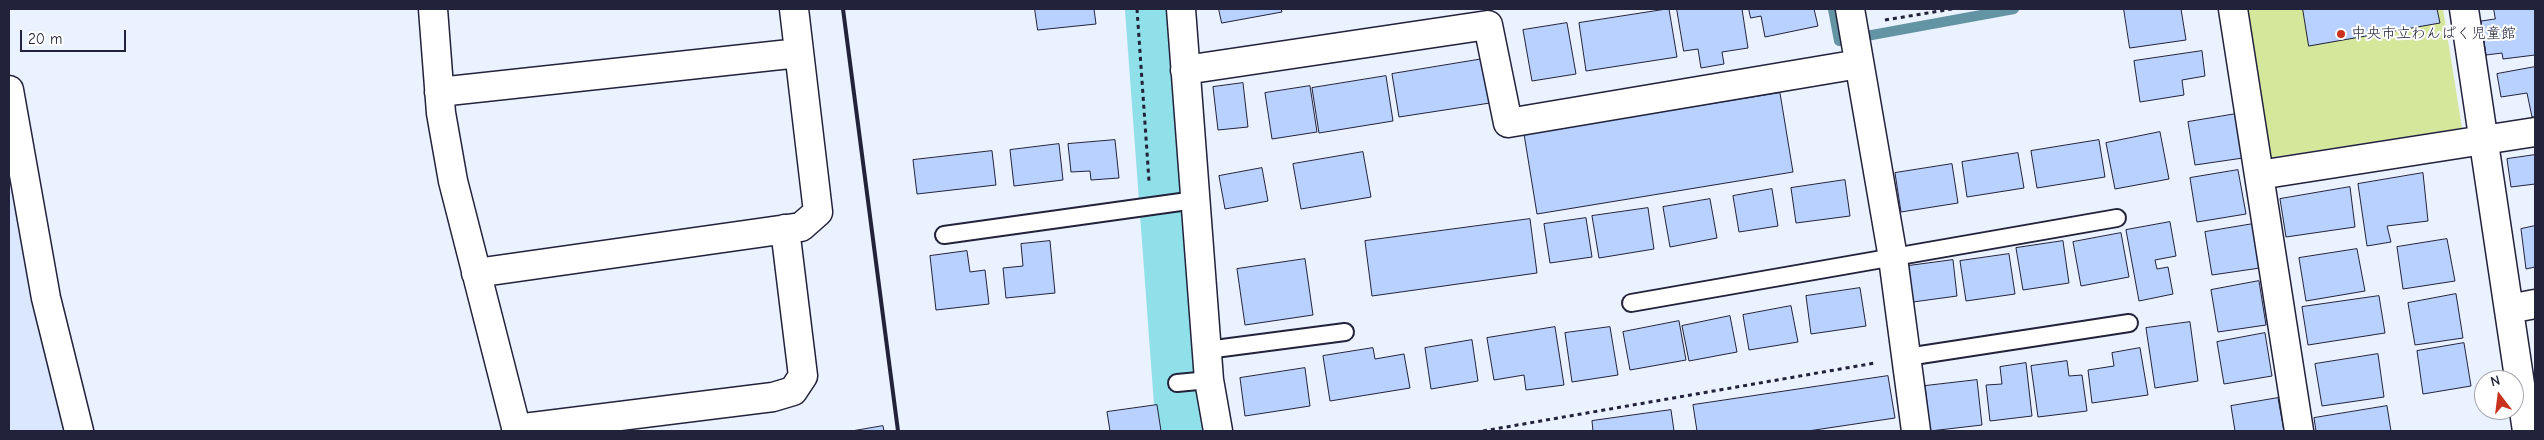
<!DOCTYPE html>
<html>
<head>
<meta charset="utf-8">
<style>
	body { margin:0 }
	#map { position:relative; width:2544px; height:440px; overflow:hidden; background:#eaf1ff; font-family:"Comic Neue",sans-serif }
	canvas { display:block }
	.frame { position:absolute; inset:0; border:10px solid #22223b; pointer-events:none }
	.north { position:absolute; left:2474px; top:370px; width:50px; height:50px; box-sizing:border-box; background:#fff; border:1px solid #a7a7b1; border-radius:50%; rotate:345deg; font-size:14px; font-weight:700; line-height:20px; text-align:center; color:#22223b }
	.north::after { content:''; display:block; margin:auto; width:18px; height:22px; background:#c8321e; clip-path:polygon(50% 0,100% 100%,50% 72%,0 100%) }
	.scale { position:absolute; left:20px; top:30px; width:106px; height:22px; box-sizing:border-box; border:2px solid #22223b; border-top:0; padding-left:6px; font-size:15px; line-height:18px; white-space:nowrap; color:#22223b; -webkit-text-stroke:4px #fff; paint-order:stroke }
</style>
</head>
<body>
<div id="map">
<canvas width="2544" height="440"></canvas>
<div class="frame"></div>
<div class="north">N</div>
<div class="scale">20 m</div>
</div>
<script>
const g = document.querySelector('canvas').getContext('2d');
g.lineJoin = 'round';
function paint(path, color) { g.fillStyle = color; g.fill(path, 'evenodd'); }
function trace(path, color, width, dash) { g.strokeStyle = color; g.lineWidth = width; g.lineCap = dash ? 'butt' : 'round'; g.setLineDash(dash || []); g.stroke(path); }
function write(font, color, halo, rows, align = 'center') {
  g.font = font + ' "Comic Neue","Klee One",sans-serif'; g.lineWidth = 4; g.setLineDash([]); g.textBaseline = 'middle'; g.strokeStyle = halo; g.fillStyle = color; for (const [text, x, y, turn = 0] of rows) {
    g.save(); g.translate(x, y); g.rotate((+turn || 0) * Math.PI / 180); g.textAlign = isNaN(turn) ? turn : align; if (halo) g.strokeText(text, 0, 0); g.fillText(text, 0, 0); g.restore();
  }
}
const built = new Path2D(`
	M9,90L79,431H9Z`);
const green = new Path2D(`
	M2245,9H2443L2462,128L2268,158Z`);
const stream = new Path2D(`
	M1833,9L1839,41L2014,9`);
const river = new Path2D(`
	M1157,9L1188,431`);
const building = new Path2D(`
	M1035,9H1094L1096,24L1038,30Z
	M1219,9H1281L1282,12L1222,23Z
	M1669,9L1677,57L1586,71L1579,23Z
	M1677,9H1742L1748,48L1722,52L1724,64L1701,68L1698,49L1684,51Z
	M1749,9H1814L1818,26L1765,37L1761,16L1751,18Z
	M2124,9H2181L2186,40L2130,48Z
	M2303,9H2437L2440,23L2309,46Z
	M2494,9H2535V55L2503,59L2502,53L2486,55L2481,21L2495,19Z
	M1567,23L1576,74L1532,81L1523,30Z
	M2202,51L2205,76L2182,80L2184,95L2140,102L2134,61Z
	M1483,59L1490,103L1399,117L1392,74Z
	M2535,67V117H2532L2527,93L2501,97L2497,74Z
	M1386,76L1393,121L1319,133L1312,88Z
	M1243,83L1248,127L1218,130L1213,87Z
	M1310,86L1317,132L1272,139L1265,93Z
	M1780,93L1793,172L1537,214L1524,134Z
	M2236,114L2243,158L2195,165L2188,122Z
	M2160,132L2169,179L2115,189L2106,143Z
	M1115,140L1119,178L1091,180L1090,171L1071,172L1068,144Z
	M2099,140L2105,177L2037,188L2031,151Z
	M1059,144L1063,180L1014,186L1010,150Z
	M992,151L996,185L917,194L913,160Z
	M1363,152L1371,197L1301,209L1293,164Z
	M2018,153L2024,188L1967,197L1962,162Z
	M2535,155V184L2511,187L2507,159Z
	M1952,164L1958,203L1901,212L1895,173Z
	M1262,168L1268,201L1225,209L1219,176Z
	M2238,170L2246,214L2197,222L2190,178Z
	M2423,173L2428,221L2387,226L2391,242L2367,246L2358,184Z
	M1845,180L1850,216L1796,223L1791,188Z
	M2350,187L2355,227L2286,237L2280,199Z
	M1772,189L1778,226L1739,232L1733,196Z
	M1710,199L1717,238L1670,247L1663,207Z
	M1648,208L1654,249L1599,258L1592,216Z
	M1586,218L1592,257L1550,263L1544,224Z
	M1530,219L1537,273L1372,296L1365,241Z
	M2170,222L2176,256L2155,260L2157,269L2168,267L2173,294L2139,301L2126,230Z
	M2253,224L2260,268L2212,275L2205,232Z
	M2535,226V267L2526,269L2521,229Z
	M2121,233L2129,277L2081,286L2073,242Z
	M2447,239L2455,281L2403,289L2397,247Z
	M1050,241L1055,293L1006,298L1003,268L1023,266L1021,244Z
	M2063,241L2069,283L2023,290L2016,248Z
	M2357,249L2365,291L2306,301L2299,258Z
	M967,251L970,272L985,270L989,304L936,310L930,256Z
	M2009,254L2015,294L1966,301L1960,261Z
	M1305,259L1313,315L1245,325L1237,269Z
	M1953,260L1957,296L1913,302L1908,266Z
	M2259,281L2266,325L2218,332L2211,290Z
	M1860,288L1866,326L1811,334L1806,296Z
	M2456,294L2463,338L2415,345L2408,303Z
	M2379,296L2385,333L2308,345L2302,307Z
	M1791,306L1798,342L1749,350L1743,315Z
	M1730,316L1737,352L1689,361L1682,326Z
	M1679,321L1686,360L1630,370L1623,332Z
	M2190,322L2198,381L2155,388L2146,328Z
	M1555,327L1564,385L1526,390L1524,375L1494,380L1487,338Z
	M1610,327L1618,375L1572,382L1565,333Z
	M2265,333L2272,376L2224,384L2217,342Z
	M1472,340L1478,381L1431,389L1425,348Z
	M2464,343L2471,386L2423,394L2417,351Z
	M1373,348L1375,359L1404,354L1410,388L1330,401L1323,356Z
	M2140,348L2148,395L2092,403L2088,370L2114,366L2112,353Z
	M2378,354L2384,397L2322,406L2315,364Z
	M2067,361L2069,376L2082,375L2087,411L2038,417L2031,366Z
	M2026,363L2032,416L1990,421L1986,385L2002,384L2000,367Z
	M1305,368L1310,406L1245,416L1240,378Z
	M1888,376L1895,418L1808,431H1697L1693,405Z
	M1977,380L1982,425L1930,431L1925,386Z
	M2278,398L2284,431H2235L2231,406Z
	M1157,405L1161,431H1110L1107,412Z
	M2387,406L2391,431H2316L2314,418Z
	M1671,410L1674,431H1593L1592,421Z
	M883,426L884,431H852Z`);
const path = new Path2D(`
	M1137,9L1149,181
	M1885,20L1952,9
	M1483,431L1875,363`);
const service = new Path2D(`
	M944,235L1195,200
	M1631,303L2117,218
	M1207,350L1345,332
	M1907,357L2129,323
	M1177,383L1209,380`);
const minor = new Path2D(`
	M433,9L441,113L453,181L517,431
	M1181,9L1209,380L1218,431
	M1850,9L1893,258L1916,431
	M2233,9L2299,431
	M2464,9L2527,431
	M1185,70L1488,25L1508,123L1859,64
	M9,90L46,298L79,431
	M439,92L799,53
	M2259,175L2535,132
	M476,273L801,227L818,212L794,9
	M2509,309L2535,304
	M516,429L773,397L793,391L803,376L785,229`);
const rail = new Path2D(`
	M843,9L898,431`);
const markers = [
	[2341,34,5,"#c8321e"]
];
const poiNames = [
	["中央市立わんぱく児童館",2351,34]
];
paint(built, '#dbe7ff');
paint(green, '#d4e79b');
trace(stream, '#6394a3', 10);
trace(river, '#8fe0e9', 64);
paint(building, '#b8d1ff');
trace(building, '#22223b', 1);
trace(service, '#22223b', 20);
trace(minor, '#22223b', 31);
trace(path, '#22223b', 3, [4, 4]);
trace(service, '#fff', 16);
trace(minor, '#fff', 28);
trace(rail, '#22223b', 4);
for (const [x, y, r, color] of markers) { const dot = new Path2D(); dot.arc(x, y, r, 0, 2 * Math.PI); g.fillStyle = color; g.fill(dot); trace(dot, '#fff', 2); }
write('15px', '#22223b', '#fff', poiNames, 'left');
</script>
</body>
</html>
